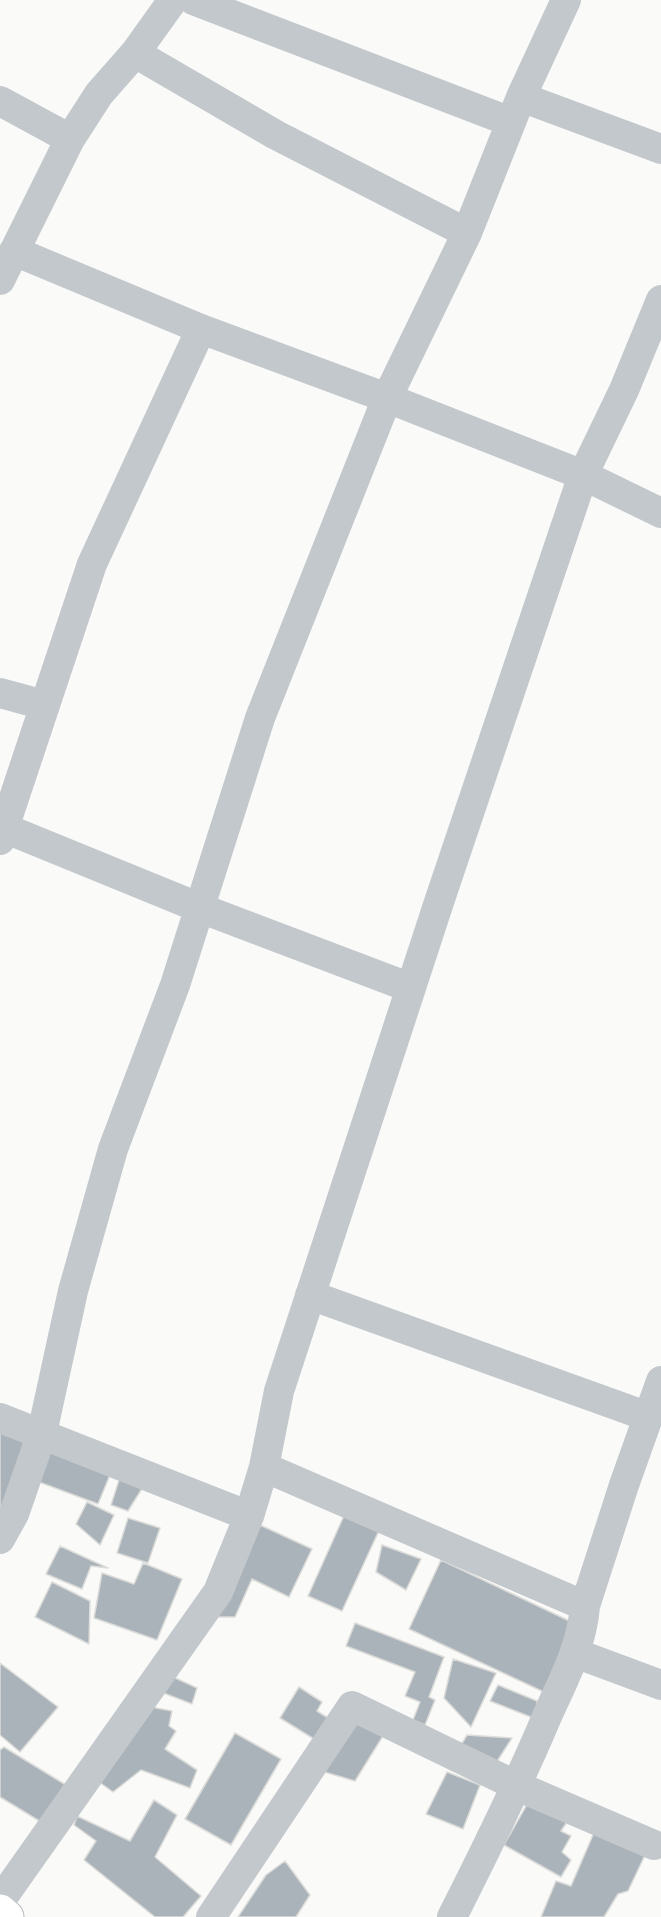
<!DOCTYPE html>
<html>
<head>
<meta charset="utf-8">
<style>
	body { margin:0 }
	canvas { display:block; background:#fafaf8 }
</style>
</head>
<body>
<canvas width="661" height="1917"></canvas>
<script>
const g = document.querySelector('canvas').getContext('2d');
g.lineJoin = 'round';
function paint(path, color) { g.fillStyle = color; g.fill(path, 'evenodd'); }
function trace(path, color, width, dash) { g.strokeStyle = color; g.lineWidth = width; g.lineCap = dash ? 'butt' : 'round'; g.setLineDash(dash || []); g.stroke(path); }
const building = new Path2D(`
	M0,1430L26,1439L0,1516Z
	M52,1448L112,1470L98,1504L39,1482Z
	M121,1474L143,1487L128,1511L111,1505Z
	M87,1502L114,1515L100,1545L76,1524Z
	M347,1509L382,1524L342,1611L308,1596Z
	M128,1518L160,1528L148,1563L117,1553Z
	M260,1525L312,1549L289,1597L252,1579L235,1617H217Z
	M382,1545L421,1559L406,1590L376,1572Z
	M60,1546L108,1568L91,1566L82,1589L46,1574Z
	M441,1560L578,1625L546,1693L409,1629Z
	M143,1563L182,1579L157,1640L94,1618L102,1573L134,1584Z
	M52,1582L90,1601L89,1644L35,1617Z
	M355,1623L444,1657L429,1697L435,1700L425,1725L413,1720L420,1702L405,1696L415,1672L346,1646Z
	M453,1659L496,1673L471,1727L444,1698Z
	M0,1663L58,1707L20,1752L0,1735Z
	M171,1676L197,1688L192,1704L161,1692Z
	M498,1685L537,1701L536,1719L490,1701Z
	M299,1687L322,1702L317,1711L328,1718L314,1739L280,1718Z
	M151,1707L172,1711L169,1726L176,1731L165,1749L197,1770L190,1788L141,1770L113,1792L99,1782Z
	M354,1717L383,1736L355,1781L321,1771Z
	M235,1733L281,1759L231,1845L185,1819Z
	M467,1735L512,1738L494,1766L461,1745Z
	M4,1747L74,1790L51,1828L0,1797V1750Z
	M447,1772L480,1785L463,1829L426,1814Z
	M154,1800L177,1815L155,1857L201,1896L183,1917H155L84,1860L96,1841L74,1825L77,1816L130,1841Z
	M529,1801L567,1822L561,1831L571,1836L562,1852L571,1860L561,1877L504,1845Z
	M596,1828L646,1853L628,1891L618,1894L604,1917H541L556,1881L571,1886Z
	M285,1861L310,1895L296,1917H238L266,1875Z`);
const street = new Path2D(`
	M193,0L511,122
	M135,53L276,135L467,233
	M521,97L661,149
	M0,101L70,139
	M14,251L201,329L387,398L583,475L661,513
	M0,280L70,139L99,94L135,53L173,0
	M0,693L44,705
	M4,828L200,908L411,988
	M0,840L92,564L201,329
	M310,1295L649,1417
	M0,1418L249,1516
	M264,1467L585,1606
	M0,1539L14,1514L42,1433L73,1291L113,1149L175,985L260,718L387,398L467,233L521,97L566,0
	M575,1653L661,1685
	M0,1901L218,1592L249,1516L264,1467L279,1391L439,902L583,475L624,390L661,300
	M211,1917L352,1706L517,1786L654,1845
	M452,1917C486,1850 519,1783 548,1714C564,1679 582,1645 585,1606L624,1485L661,1381`);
const primary = new Path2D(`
	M0,1911L7,1917`);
paint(building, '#aab3b9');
trace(building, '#dcdcda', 1.5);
trace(primary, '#b5babe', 35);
trace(street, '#c3c8cc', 30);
trace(primary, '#fff', 33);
</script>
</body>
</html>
